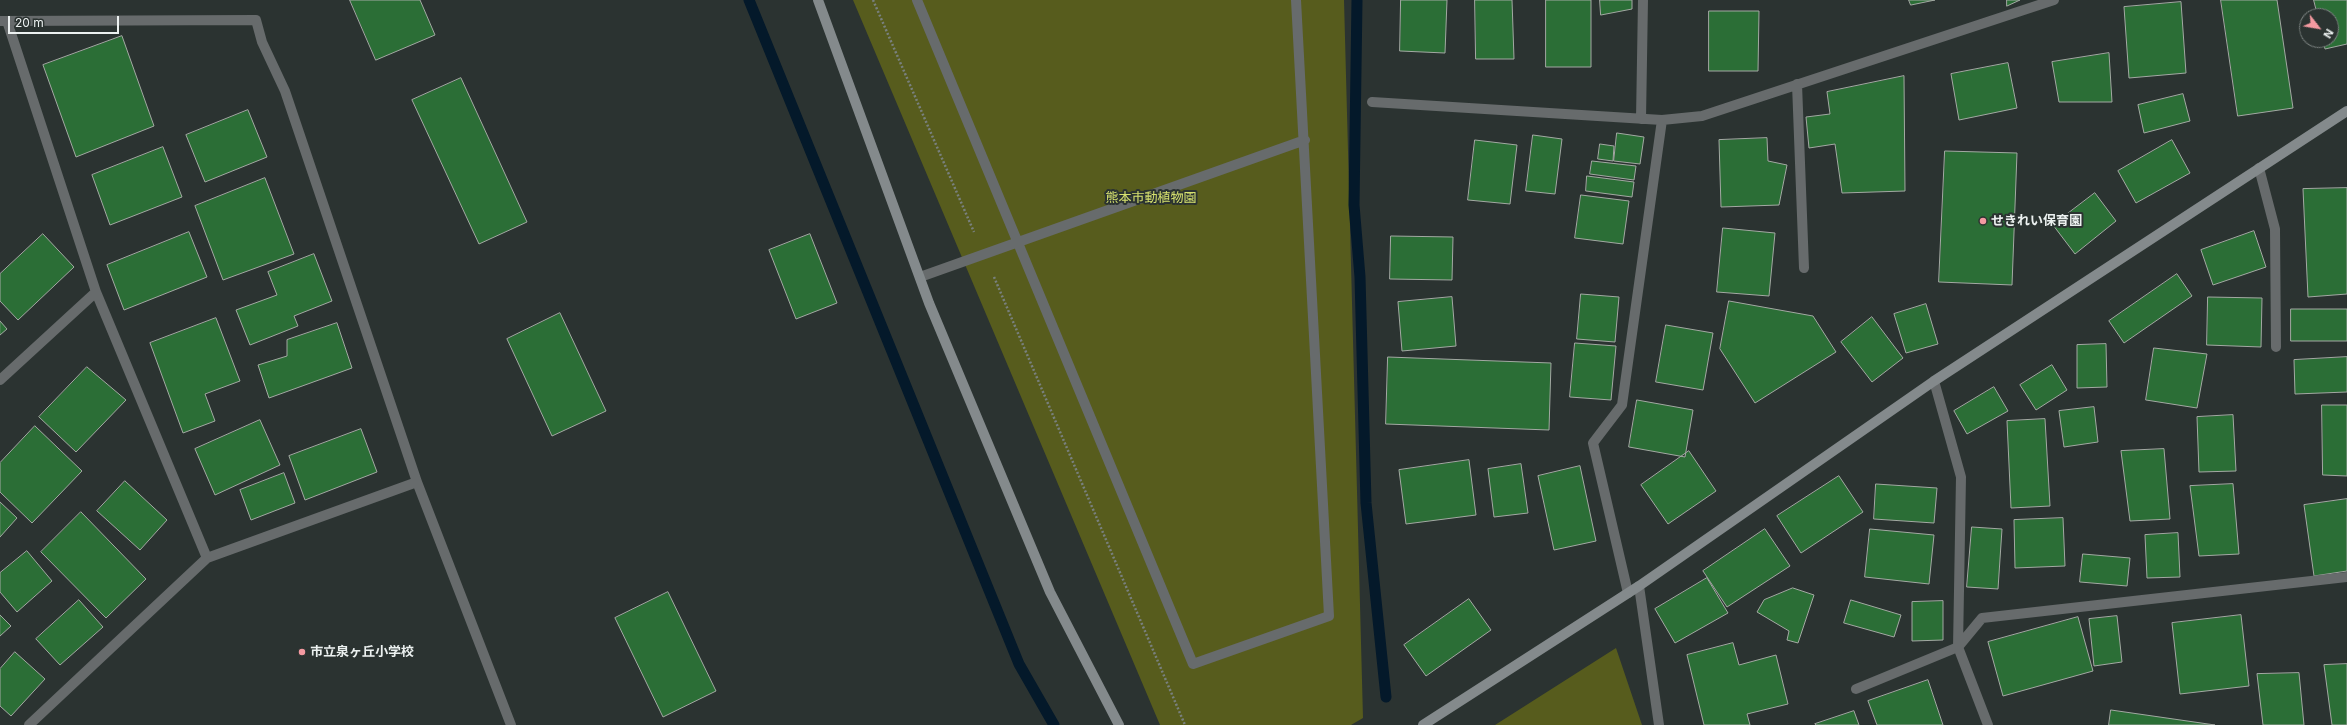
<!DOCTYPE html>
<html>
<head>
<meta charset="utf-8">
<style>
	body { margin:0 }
	#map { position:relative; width:2347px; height:725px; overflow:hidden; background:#2b3331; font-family:Inter,sans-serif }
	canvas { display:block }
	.north { position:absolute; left:2299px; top:8px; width:40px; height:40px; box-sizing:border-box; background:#2b3331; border:1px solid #787f7d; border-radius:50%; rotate:121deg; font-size:11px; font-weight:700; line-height:16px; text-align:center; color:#ecf1f0 }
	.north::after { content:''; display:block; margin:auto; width:14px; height:18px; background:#f49aa1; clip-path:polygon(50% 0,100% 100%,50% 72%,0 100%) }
	.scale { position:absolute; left:8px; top:16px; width:111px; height:18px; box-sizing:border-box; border:2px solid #ecf1f0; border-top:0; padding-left:5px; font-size:12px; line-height:14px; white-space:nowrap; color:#ecf1f0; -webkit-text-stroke:3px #2b3331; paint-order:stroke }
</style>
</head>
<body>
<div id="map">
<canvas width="2347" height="725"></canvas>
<div class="north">N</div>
<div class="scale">20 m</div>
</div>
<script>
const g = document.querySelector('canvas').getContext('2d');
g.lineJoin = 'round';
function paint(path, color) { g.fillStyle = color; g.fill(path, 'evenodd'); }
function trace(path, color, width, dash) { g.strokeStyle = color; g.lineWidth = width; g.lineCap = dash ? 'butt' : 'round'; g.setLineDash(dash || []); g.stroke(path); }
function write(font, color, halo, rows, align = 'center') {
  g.font = font + ' Inter,"Noto Sans JP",sans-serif'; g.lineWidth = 4; g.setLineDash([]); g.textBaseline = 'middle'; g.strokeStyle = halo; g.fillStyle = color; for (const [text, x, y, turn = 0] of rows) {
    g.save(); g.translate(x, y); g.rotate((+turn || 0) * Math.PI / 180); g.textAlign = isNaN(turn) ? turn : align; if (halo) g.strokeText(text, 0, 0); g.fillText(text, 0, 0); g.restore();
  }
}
const green = new Path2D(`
	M853,0H1344L1363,718L1351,725H1160Z
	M1616,648L1642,725H1495Z`);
const stream = new Path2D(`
	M749,0L1019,664L1054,725
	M1357,0L1354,205L1360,277L1366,503L1386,697`);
const building = new Path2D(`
	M350,0H420L435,35L376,60Z
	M1401,0H1447L1445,53L1400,51Z
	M1475,0H1512L1514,59H1476Z
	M1546,0H1591V67H1546Z
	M1600,0H1632V9L1601,15Z
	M1909,0H1935L1911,5Z
	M2007,0H2020L2007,6Z
	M2221,0H2277L2293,108L2238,116Z
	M2314,0H2347V44L2325,49L2323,40H2331V16H2318Z
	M2181,2L2186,73L2129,78L2124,7Z
	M1709,11H1759L1758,71H1709Z
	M122,36L154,126L76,157L43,65Z
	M2109,53L2112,102H2059L2052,62Z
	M2008,63L2017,108L1959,120L1951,74Z
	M1904,76L1905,191L1842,193L1835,144L1809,148L1806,117L1830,114L1827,92Z
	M461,78L527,222L479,244L412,100Z
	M2183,94L2190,121L2144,133L2138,105Z
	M248,110L267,157L205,182L186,135Z
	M1617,133L1644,137L1640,164L1614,161Z
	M1533,135L1562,139L1555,194L1526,191Z
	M1767,138L1768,161L1787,165L1779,205L1721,207L1719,140Z
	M1475,140L1517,145L1510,204L1468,200Z
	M2172,140L2190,173L2136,203L2118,171Z
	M1600,144L1614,146L1613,161L1598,159Z
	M163,147L182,197L110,225L92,175Z
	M1945,151L2017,153L2012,285L1939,282Z
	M1592,161L1636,166L1634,180L1590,174Z
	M1587,176L1634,182L1632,197L1586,191Z
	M265,178L294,254L223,280L195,206Z
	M2347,188V294L2308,297L2303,189Z
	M2095,193L2116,221L2075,254L2053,225Z
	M1581,195L1629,201L1623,244L1575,238Z
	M1723,228L1775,233L1769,296L1717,292Z
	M2254,231L2266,267L2213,285L2201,250Z
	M189,232L207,277L124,310L107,265Z
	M43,234L74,267L18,320L0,301V274Z
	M810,234L837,303L796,319L769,250Z
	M1391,236L1453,237L1452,280L1390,279Z
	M314,254L332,301L294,316L298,326L250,345L236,310L277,295L268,272Z
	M2177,274L2192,296L2124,343L2109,321Z
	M1581,294L1619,297L1615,342L1577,339Z
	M1452,297L1456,346L1402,351L1398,302Z
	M2208,297L2262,298L2261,347L2207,345Z
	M1729,301L1813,316L1836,352L1755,403L1720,349Z
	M1926,304L1938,344L1906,353L1894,314Z
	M2291,309H2347V341H2291Z
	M560,313L606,411L552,436L507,339Z
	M1872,317L1903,358L1872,382L1841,342Z
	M216,318L240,381L205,394L215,421L183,433L150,343Z
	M0,321L7,329L0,335Z
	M337,323L352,368L269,398L258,365L287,356V340Z
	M1666,325L1713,333L1703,390L1656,382Z
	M1575,343L1616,346L1611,400L1570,397Z
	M2106,344L2107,387L2077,388V345Z
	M2154,348L2207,354L2197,408L2146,400Z
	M1388,357L1551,363L1549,430L1386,424Z
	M2347,357V392L2295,394L2294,360Z
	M2052,365L2067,390L2036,410L2020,385Z
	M87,367L126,400L76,452L39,417Z
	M1994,387L2008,411L1967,434L1954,411Z
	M1637,400L1693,410L1685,457L1629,447Z
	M2322,405H2347V476L2323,475Z
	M2094,407L2098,442L2064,447L2059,411Z
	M2233,415L2236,471L2199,472L2197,417Z
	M2045,419L2050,506L2011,508L2007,421Z
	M260,420L280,465L215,495L195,449Z
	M35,426L82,471L32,523L0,492V463Z
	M361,429L377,472L305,500L289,456Z
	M2164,449L2170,519L2130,521L2121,451Z
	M1689,451L1716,491L1668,524L1641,485Z
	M1469,460L1476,515L1406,524L1399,470Z
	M1521,464L1528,513L1494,517L1488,469Z
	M1580,466L1596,541L1554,550L1538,476Z
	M284,473L295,503L251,520L240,490Z
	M1839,476L1863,512L1801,553L1777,516Z
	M125,481L167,520L140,550L97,511Z
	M1876,484L1937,488L1934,523L1874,519Z
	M2233,484L2239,554L2199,556L2190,486Z
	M2347,499V571L2314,576L2304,505Z
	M0,502L17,518L0,537Z
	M81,512L146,579L106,618L41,552Z
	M2063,518L2065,566L2015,568L2014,520Z
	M1972,527L2002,529L1998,589L1967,587Z
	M1765,529L1790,566L1727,607L1703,571Z
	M1870,529L1934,535L1929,584L1865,577Z
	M2178,533L2180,577L2147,578L2145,535Z
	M27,551L52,581L17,612L0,592V573Z
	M2083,554L2130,558L2127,586L2080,582Z
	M1707,578L1728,613L1675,643L1655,609Z
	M1793,588L1814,595L1798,643L1787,640L1789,631L1757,612L1764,600Z
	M668,592L716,691L663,717L615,618Z
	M1469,599L1491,630L1426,676L1404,645Z
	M79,600L103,627L60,665L36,639Z
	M1851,600L1901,615L1894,637L1844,623Z
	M1943,601V640L1912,641V602Z
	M0,615L11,626L0,636Z
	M2241,615L2249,686L2180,694L2172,623Z
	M2117,616L2122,662L2094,666L2089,619Z
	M2078,617L2093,671L2003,696L1988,642Z
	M1733,643L1739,665L1776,655L1788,704L1747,714L1750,725H1704L1687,655Z
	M15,652L45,679L11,716L0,706V669Z
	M2347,664V725H2332L2324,665Z
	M2299,673L2304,725H2263L2257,674Z
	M1928,680L1943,725H1877L1868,701Z
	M2111,710L2215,725H2109Z
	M1854,711L1859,725H1816L1815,724Z`);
const path = new Path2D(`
	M873,0L974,232
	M994,277L1185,725`);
const lane = new Path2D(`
	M917,0L1193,664L1329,616L1296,0
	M920,277L1305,140`);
const street = new Path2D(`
	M0,21L256,20L262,42L285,91L417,482L511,725
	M7,21L96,292L207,558
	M1797,84L1804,268
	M1372,102L1662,120L1702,116L2054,0
	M1641,119L1643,0
	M2259,168L2275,229L2276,347
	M0,380L96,292
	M1934,381L1961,477L1958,647L1982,618L2347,577
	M1639,586L1659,725
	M1628,593L1593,443L1622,405L1662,120
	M1856,689L1958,647L1988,725
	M29,725L207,558L417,482`);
const secondary = new Path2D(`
	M818,0L929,303L1050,592L1119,725
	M1423,725L1639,586L1934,381L2347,111`);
const markers = [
	[1983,221,4,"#f49aa1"],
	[302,652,4,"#f49aa1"]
];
const parkNames = [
	["熊本市動植物園",1151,198]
];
const poiNames = [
	["せきれい保育園",1991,221],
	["市立泉ヶ丘小学校",310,652]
];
paint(green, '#575c1d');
trace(stream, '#04192a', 11);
paint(building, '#2b6e36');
trace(building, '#a3a9a3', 1);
trace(path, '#79807e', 2.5, [2, 2]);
trace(lane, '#676b6c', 10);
trace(street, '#676b6c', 10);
trace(secondary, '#848a8c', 10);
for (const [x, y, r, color] of markers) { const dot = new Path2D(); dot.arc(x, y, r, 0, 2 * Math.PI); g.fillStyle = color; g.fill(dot); trace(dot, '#2b3331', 1.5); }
write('13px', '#d6e16e', '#2b3331', parkNames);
write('bold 13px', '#ecf1f0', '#2b3331', poiNames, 'left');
</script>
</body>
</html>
